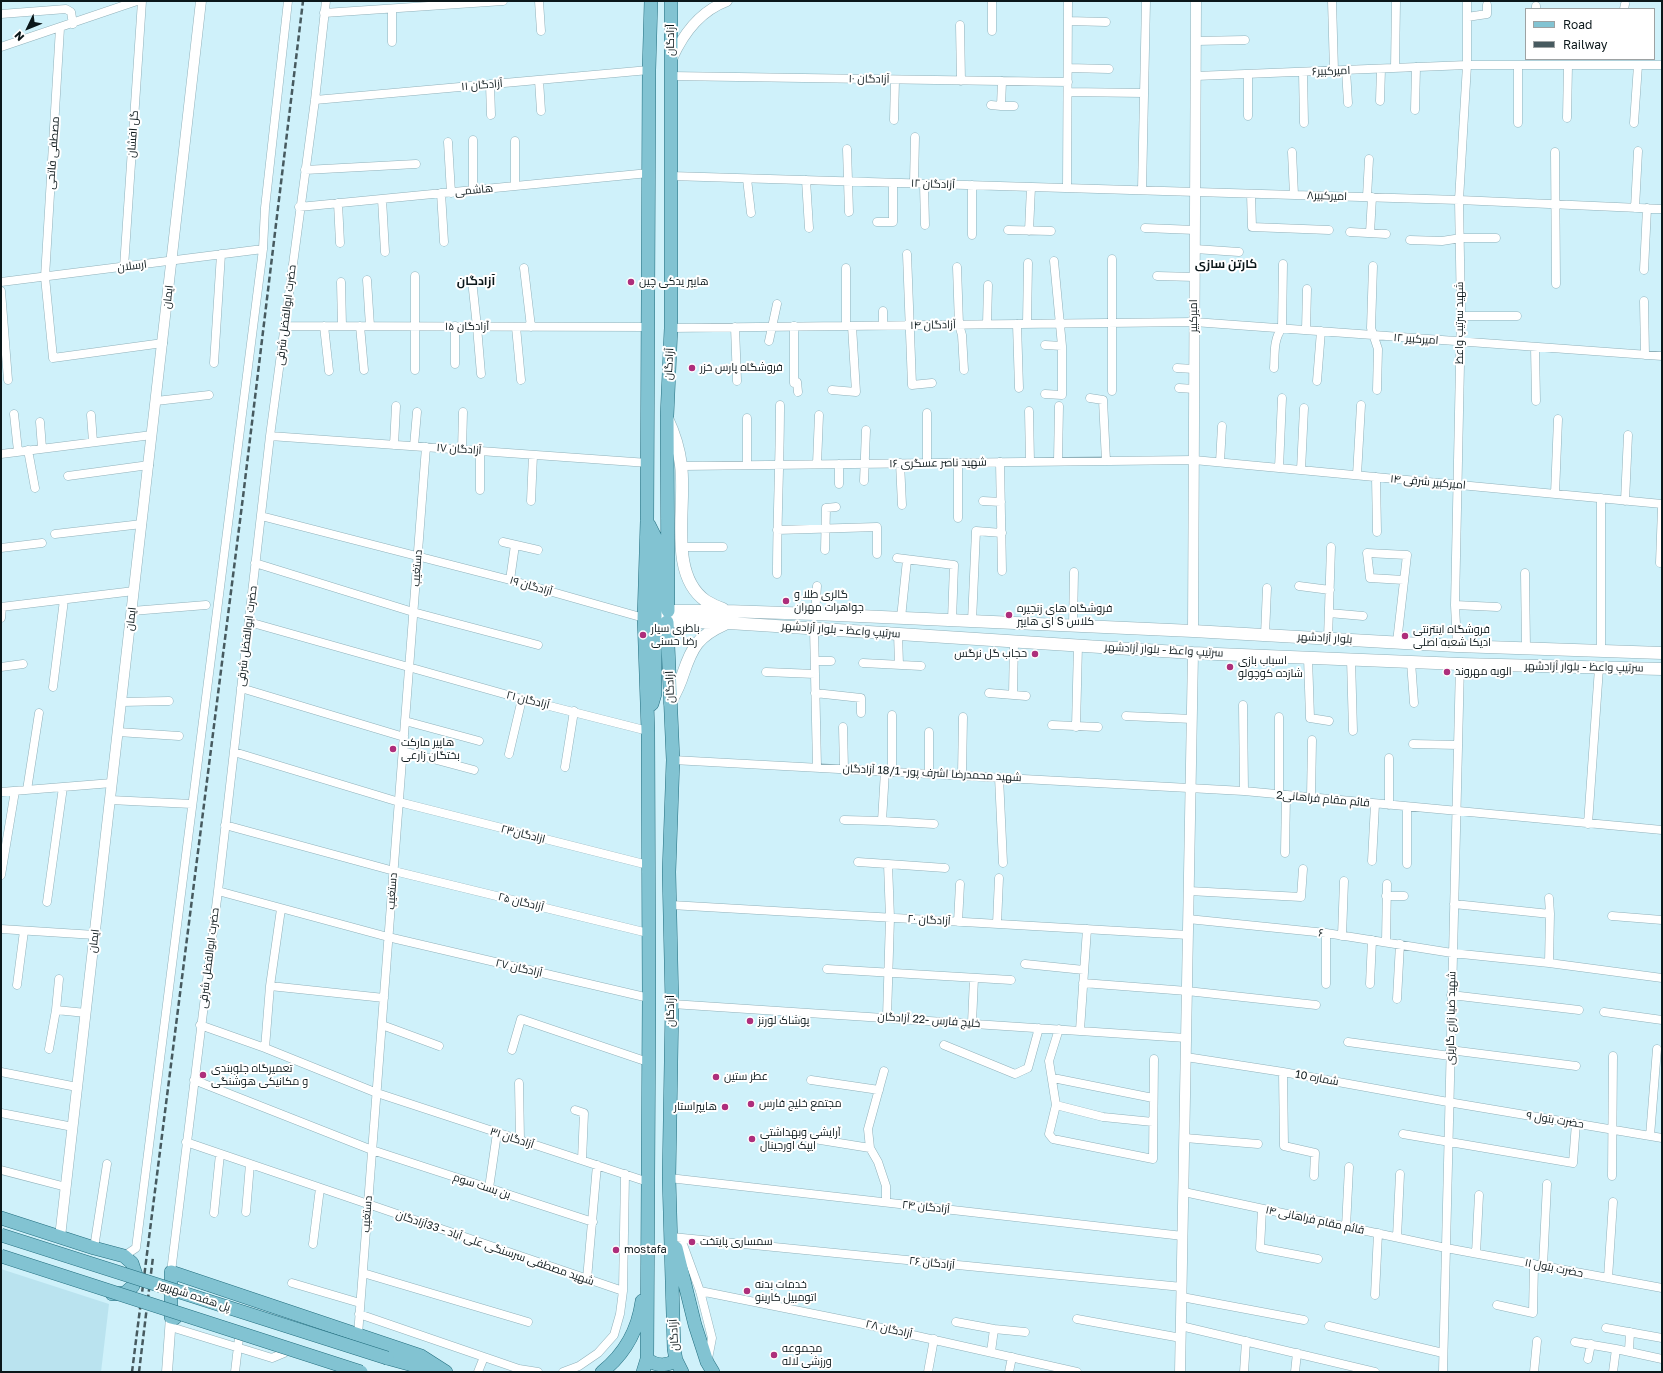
<!DOCTYPE html>
<html>
<head>
<meta charset="utf-8">
<style>
	body { margin:0 }
	#map { position:relative; width:1663px; height:1373px; overflow:hidden; background:#cff1fa; font-family:"Golos Text",sans-serif }
	canvas { display:block }
	.frame { position:absolute; inset:0; border:2px solid #0b171a; pointer-events:none }
	.legend { position:absolute; left:1525px; top:8px; width:130px; height:52px; box-sizing:border-box; background:#fff; border:1px solid #9da2a3; margin:0; padding:5px 7px; list-style:none; font-size:12px; color:#0b171a }
	.legend li { display:flex; align-items:center; gap:8px; height:20px }
	.legend b { width:20px; border:1px solid #9da2a3 }
	.north { position:absolute; left:8px; top:8px; width:40px; height:40px; -webkit-text-stroke:3px #fff; paint-order:stroke; rotate:227deg; font-size:11px; font-weight:700; line-height:16px; text-align:center; color:#0b171a }
	.north::after { content:''; display:block; margin:auto; width:14px; height:18px; background:#0b171a; clip-path:polygon(50% 0,100% 100%,50% 72%,0 100%) }
</style>
</head>
<body>
<div id="map">
<canvas width="1663" height="1373"></canvas>
<div class="frame"></div>
<ul class="legend">
<li><b style="height:5px;background:#82c3d2"></b>Road</li>
<li><b style="height:5px;background:#475a5f"></b>Railway</li>
</ul>
<div class="north">N</div>
</div>
<script>
const g = document.querySelector('canvas').getContext('2d');
g.lineJoin = 'round';
function paint(path, color) { g.fillStyle = color; g.fill(path, 'evenodd'); }
function trace(path, color, width, dash) { g.strokeStyle = color; g.lineWidth = width; g.lineCap = dash ? 'butt' : 'round'; g.setLineDash(dash || []); g.stroke(path); }
function write(font, color, halo, rows, align = 'center') {
  g.font = font + ' "Golos Text",Cairo,sans-serif'; g.lineWidth = 4; g.setLineDash([]); g.textBaseline = 'middle'; g.strokeStyle = halo; g.fillStyle = color; for (const [text, x, y, turn = 0] of rows) {
    g.save(); g.translate(x, y); g.rotate((+turn || 0) * Math.PI / 180); g.textAlign = isNaN(turn) ? turn : align; if (halo) g.strokeText(text, 0, 0); g.fillText(text, 0, 0); g.restore();
  }
}
const built = new Path2D(`
	M1,1269L109,1304L101,1372H1Z`);
const minor = new Path2D(`
	M539,1L541,31
	M1332,1L1334,71
	M1536,6V9
	M392,9V42
	M1624,9L1625,4
	M324,13L503,1
	M1,14L66,9L71,12L73,24
	M1467,17L1487,14V5
	M1068,21L1106,22
	M960,25L961,81
	M60,28L45,277L53,358L163,343
	M992,31V1
	M1196,41L1245,40
	M1,47L137,1
	M1518,65V123
	M1068,68L1109,69
	M1395,68L1396,1
	M1346,70L1348,103
	M1303,72L1304,123
	M1248,74V116
	M671,76L1068,82
	M1196,76L1467,65H1662
	M539,80L541,111
	M490,84L491,115
	M1068,92L1144,93
	M315,100L649,70
	M1380,101L1381,69
	M991,105L1001,106L1002,81
	M1001,106H1014
	M1415,110L1416,67
	M1567,118L1568,65
	M894,120L895,80
	M1634,123L1638,65
	M473,140V190
	M515,141V186
	M448,142L451,193
	M847,149L849,212
	M1292,152L1294,195
	M1555,152L1556,284
	M305,170L416,164
	M671,176L1459,200L1662,209
	M747,179L751,213
	M806,180L809,228
	M914,183L915,137
	M924,184L925,225
	M1067,188L1068,1
	M1142,190L1146,1
	M441,193L444,242
	M1251,194L1252,227L1329,230
	M1367,197L1369,159
	M382,199L385,252
	M338,203L340,243
	M299,207L649,173
	M1635,208L1638,151
	M877,222H893V183
	M1145,228L1195,230
	M1008,230L1051,231
	M1029,231L1031,187
	M1350,232L1386,234
	M1370,233L1372,197
	M972,235V185
	M1410,240L1442,241L1461,238H1496
	M1195,249L1239,252
	M907,254L912,385L932,383
	M1112,259V391
	M1373,266L1371,328L1378,349L1377,390
	M124,267L142,1
	M957,267L959,325L962,335L964,370
	M524,268L531,327
	M846,268V326
	M1644,270L1647,208
	M1157,276L1195,277
	M367,280L370,326
	M472,280L477,327L481,374
	M1,282L263,249
	M341,282L342,326
	M1,291L8,380
	M1644,301L1645,355
	M1461,316H1517
	M987,324L988,285
	M1017,324L1019,388
	M1027,324L1028,263
	M883,325V311
	M285,326L649,327
	M324,326L329,371
	M360,326L364,370
	M455,326V364
	M794,326V383L797,382L798,392
	M516,327L521,380
	M735,327L737,381
	M671,328L1194,322L1662,356
	M1306,330L1307,289
	M769,341L777,304
	M1045,345L1062,346
	M1535,347L1536,401
	M214,363L221,254
	M1177,368L1194,369
	M1274,368C1275,354 1273,340 1282,328L1283,264
	M415,370V276
	M1317,381L1321,331
	M1179,388L1194,389
	M832,390L856,392L852,326
	M1045,394L1062,395V346L1054,261
	M1090,398L1103,400L1106,461
	M156,401L209,395
	M1029,411L1030,462
	M14,414L18,451
	M91,415L93,442
	M40,422L42,448
	M270,436L648,463
	M394,445L396,406
	M414,446L417,412
	M28,450L35,488
	M462,450L463,412
	M480,451V490
	M1,454L152,435
	M1058,461L1059,406
	M1000,462L1002,571
	M1220,462L1222,426
	M900,463L902,505
	M927,463V413
	M958,463V518
	M817,464L819,415
	M747,465V418
	M682,466L1194,460L1662,504
	M1279,468L1282,398
	M1301,470L1304,408
	M1357,475L1361,405
	M68,476L149,465
	M1376,477L1377,532
	M864,481L866,430
	M839,484V464
	M1555,494L1558,419
	M531,501L533,455
	M983,501L1001,502
	M1625,501L1628,435
	M261,516L510,580L644,618
	M777,530L877,527V554
	M55,534L142,524
	M503,542L538,550
	M681,547H723
	M1,548L42,543
	M825,550L826,508L836,507
	M897,558L954,565L952,620
	M255,563L413,612L538,645
	M1660,563L1662,508
	M1525,573L1526,648
	M777,574C777,518 780,461 780,405
	M510,580L515,545
	M1299,586L1330,590
	M1455,605L1497,607
	M1,607L134,591
	M132,611L206,605
	M1329,613L1363,616
	M815,614L817,586
	M1,618L2,607
	M901,618L907,560
	M972,621L976,531L1002,533
	M249,622L522,699L648,731
	M1073,626L1074,572
	M814,628L817,767
	M898,633L899,665
	M1265,635L1267,588
	M1328,639L1331,547
	M1397,642L1407,555L1367,553L1370,578L1404,580
	M1457,646L1455,605L1461,316L1459,200L1467,65V1
	M1601,651V498
	M1308,657L1310,718L1329,721
	M1351,659L1353,731
	M815,661H831
	M1411,662L1414,703
	M863,663L921,666
	M1,667L23,664
	M766,672L815,674
	M53,687L64,600
	M241,688L404,737
	M815,693L861,698V713
	M989,693L1026,696
	M1013,695L1014,641
	M122,702L169,701
	M1243,705L1244,791
	M892,715V771
	M1126,716L1192,719
	M405,721L479,741
	M1052,725L1098,727
	M843,727L844,769
	M1076,727L1078,645
	M118,732L179,736
	M929,732V773
	M1413,744L1458,745
	M403,751L474,770
	M234,752L399,802L648,865
	M509,754L522,699
	M673,760L1244,791L1662,830
	M565,767L574,711
	M962,775L963,717
	M999,777L1003,863
	M27,790L39,713
	M1,792L112,783
	M1279,795V717
	M1311,797L1312,740
	M110,800L192,804
	M1389,805V758
	M844,820L882,821L885,771
	M882,821L934,824
	M1588,824L1599,668
	M225,825L394,871L648,933
	M1285,853L1286,795
	M1372,861L1375,804
	M858,862L888,864L890,918L887,1017
	M888,864L945,868
	M1407,864V807
	M1,875L15,791
	M218,891L388,937L649,998
	M1189,891L1301,897L1303,869
	M1386,896H1404
	M1549,898L1550,914
	M47,902L63,787
	M1454,904L1550,914L1549,963
	M671,905L1188,935
	M281,909L270,986L384,998
	M1612,916L1662,920
	M1188,919L1326,933L1452,953L1549,963L1662,978
	M958,922L960,884
	M997,924L999,878
	M1,929L95,935
	M1326,933V984
	M1342,936L1344,881
	M1386,942L1387,884
	M1025,964L1084,970
	M827,969L1011,980
	M59,979L56,1010L86,1013
	M1083,983L1187,991L1316,1005
	M1370,984L1372,940
	M17,985L24,931
	M1451,995L1579,1010
	M1397,999L1400,944
	M672,1004L1186,1038
	M1604,1012L1662,1020
	M972,1023L974,978
	M200,1025L265,1048L377,1093L648,1182
	M382,1025L439,1046
	M1059,1029L1049,1061L1056,1105L1049,1134L1053,1139L1153,1159L1154,1059
	M1080,1030L1087,929
	M1348,1042L1450,1056
	M944,1045L1015,1074L1028,1068L1039,1028
	M265,1048L270,986
	M49,1049L56,1010
	M512,1050L521,1019L648,1062
	M1450,1050L1576,1066
	M1186,1057L1283,1072L1448,1102L1662,1138
	M884,1071L868,1129L870,1148L878,1162L886,1186V1202
	M1,1072L77,1087
	M1283,1072L1284,1146L1315,1153L1314,1176
	M1053,1078L1153,1098
	M194,1080L372,1150L593,1222
	M811,1080L879,1090
	M519,1083L520,1140
	M1056,1105L1103,1117L1153,1122
	M575,1110L584,1113L582,1160
	M1,1113L73,1127
	M1403,1134L1573,1163L1576,1123
	M1650,1136L1657,1049
	M808,1138L870,1148
	M1185,1138L1258,1144
	M186,1142L623,1291
	M1,1170L66,1187
	M1612,1176L1613,1056
	M669,1178L1183,1236
	M489,1188L497,1133
	M1184,1192L1446,1248L1662,1288
	M1262,1209L1260,1248L1318,1259
	M246,1212L250,1164
	M214,1213L220,1154
	M1346,1227L1349,1167
	M672,1237L1182,1287
	M1397,1237L1400,1174
	M681,1239L700,1291L712,1338L708,1359
	M313,1244L320,1188
	M94,1248L107,1164
	M1476,1253L1479,1195
	M124,1256L136,1248L263,249L265,208L288,1
	M1543,1266L1547,1184
	M171,1272L218,891L270,436L315,100L326,1
	M363,1273L528,1322
	M1608,1278L1613,1202
	M587,1279L597,1165
	M292,1283L360,1303
	M700,1291L859,1323L1077,1372
	M1375,1295L1378,1233
	M1182,1297L1304,1320
	M1497,1305L1533,1313L1534,1264
	M359,1314L519,1369L538,1372
	M1077,1319L1181,1338
	M956,1322L994,1329L991,1352
	M1181,1326L1375,1372
	M1329,1326L1443,1353
	M171,1327L272,1358L284,1353
	M1606,1328L1662,1338
	M994,1329L1025,1332
	M358,1335L426,447
	M1575,1342L1616,1349L1662,1359
	M1629,1351L1630,1332
	M1588,1359L1591,1344
	M235,1372L239,1338
	M478,1372L484,1357
	M563,1372L579,1366L598,1353L614,1335L620,1314L623,1291L625,1174
	M928,1372L934,1339
	M1009,1372L1012,1357
	M1244,1372L1246,1341
	M1295,1372L1297,1353
	M1443,1372L1460,664
	M1534,1372L1537,1341
	M1613,1372L1616,1349`);
const tertiary = new Path2D(`
	M672,59C683,34 700,11 727,1
	M1193,631L1196,1
	M60,1237L201,1
	M167,1372L171,1317
	M1180,1372L1193,653`);
const secondary = new Path2D(`
	M667,418C674,433 679,448 681,465C687,505 667,574 706,601C711,604 717,607 723,609
	M658,609L668,611H726L815,614L1193,631L1457,646L1662,653
	M659,621L729,623L1193,653L1460,664L1662,669
	M670,703C675,694 680,684 683,674C692,647 698,636 725,624`);
const primary = new Path2D(`
	M649,525L655,537V694L652,704
	M668,611L667,416L671,328V1
	M667,622L673,760L669,872L672,1004L669,1178L674,1349L676,1360L682,1372
	M1,1218L94,1248L124,1256L132,1263L136,1275L133,1286L125,1293L112,1294
	M676,1248L695,1325L707,1362L713,1372
	M175,1318L171,1317V1272L421,1356L446,1372
	M387,1358L438,1372
	M647,1359C656,1366 666,1367 676,1360
	M602,1372C626,1353 638,1330 642,1301
	M643,1372L647,1359L649,998L648,731L644,618L647,521L649,70L651,1`);
const rail = new Path2D(`
	M132,1372L243,497L303,1
	M139,1372L153,1257`);
const primaryBridge = new Path2D(`
	M1,1235L387,1358
	M1,1256L361,1372`);
const markers = [
	[631,282,4,"#ae2e7b"],
	[692,368,4,"#ae2e7b"],
	[786,601,4,"#ae2e7b"],
	[1009,615,4,"#ae2e7b"],
	[643,635,4,"#ae2e7b"],
	[1405,636,4,"#ae2e7b"],
	[1035,654,4,"#ae2e7b"],
	[1230,667,4,"#ae2e7b"],
	[1447,672,4,"#ae2e7b"],
	[393,749,4,"#ae2e7b"],
	[750,1021,4,"#ae2e7b"],
	[203,1075,4,"#ae2e7b"],
	[716,1077,4,"#ae2e7b"],
	[751,1104,4,"#ae2e7b"],
	[725,1107,4,"#ae2e7b"],
	[752,1139,4,"#ae2e7b"],
	[692,1242,4,"#ae2e7b"],
	[616,1250,4,"#ae2e7b"],
	[747,1291,4,"#ae2e7b"],
	[774,1355,4,"#ae2e7b"]
];
const streetNames = [
	["آزادگان",671,40,-90],
	["امیرکبیر۶",1331,71,-2],
	["۱۰ آزادگان",869,79,1],
	["۱۱ آزادگان",482,85,-5],
	["گل افشان",133,134,-86],
	["مصطفی فاتحی",53,153,-86],
	["۱۲ آزادگان",933,184,2],
	["هاشمی",474,190,-6],
	["امیرکبیر۸",1327,196,2],
	["ارسلان",132,266,-7],
	["ایمان",168,297,-83],
	["حضرت ابوالفضل شرقی",286,315,-83],
	["امیرکبیر",1194,316,-90],
	["شهید سرتیپ واعظ",1460,323,-90],
	["۱۴ آزادگان",933,325,-1],
	["۱۵ آزادگان",467,327],
	["امیرکبیر ۱۲",1416,339,4],
	["آزادگان",669,364,-87],
	["۱۷ آزادگان",459,449,4],
	["۱۶ شهید ناصر عسگری",938,463,-1],
	["۱۴ امیرکبیر شرقی",1428,482,5],
	["دستغیب",417,568,-86],
	["۱۹ آزادگان",531,586,16],
	["ایمان",131,619,-83],
	["سرتیپ واعظ - بلوار آزادشهر",841,630,4],
	["حضرت ابوالفضل شرقی",247,636,-83],
	["بلوار آزادشهر",1325,638,3],
	["سرتیپ واعظ - بلوار آزادشهر",1164,650,3],
	["سرتیپ واعظ - بلوار آزادشهر",1584,667,1],
	["آزادگان",670,687,-92],
	["۲۱ آزادگان",528,700,14],
	["شهید محمدرضا اشرف پور- 18/1 آزادگان",932,773,3],
	["2قائم مقام فراهانی",1323,799,5],
	["۲۳ازادگان",523,834,14],
	["دستغیب",392,891,-86],
	["۲۵ آزادگان",521,902,14],
	["۲۰ آزادگان",929,920,3],
	["۶",1321,933,6],
	["ایمان",94,941,-83],
	["حضرت ابوالفضل شرقی",209,958,-83],
	["۲۷ آزادگان",519,968,13],
	["آزادگان",671,1011,-90],
	["شهید ضیا زارع گاریزی",1451,1018,-89],
	["خلیج فارس -22 آزادگان",929,1020,4],
	["شماره 10",1317,1078,10],
	["حضرت بتول ۹",1555,1120,9],
	["۳۱ آزادگان",512,1138,18],
	["بن بست سوم",482,1186,18],
	["۲۴ آزادگان",926,1207,6],
	["دستغیب",367,1214,-86],
	["۱۴ قائم مقام فراهانی",1315,1220,12],
	["شهید مصطفی سرسنگی علی آباد - 33آزادگان",495,1248,19],
	["۲۶ آزادگان",932,1263,6],
	["حضرت بتول ۱۱",1554,1268,11],
	["پل هفده شهریور",194,1296,18],
	["۲۸ آزادگان",889,1329,13],
	["آزادگان",674,1335,-93]
];
const poiNames = [
	["هایپر یدکی چین",639,282],
	["فروشگاه پارس خزر",700,368],
	["گالری طلا و",794,595],
	["جواهرات مهران",794,608],
	["فروشگاه های زنجیره",1017,609],
	["ای هایپر S کلاس",1017,622],
	["باطری سیار",651,629],
	["رضا حسنی",651,642],
	["فروشگاه اینترنتی",1413,630],
	["ادیکا شعبه اصلی",1413,643],
	["حجاب گل نرگس",1027,654,"right"],
	["اسباب بازی",1238,661],
	["شازده کوچولو",1238,674],
	["الویه مهروند",1455,672],
	["هاپیر مارکت",401,743],
	["بختگان زارعی",401,756],
	["پوشاک لورنز",758,1021],
	["تعمیرگاه جلوبندی",211,1069],
	["و مکانیکی هوشنگی",211,1082],
	["عطر ستین",724,1077],
	["مجتمع خلیج فارس",759,1104],
	["هایپراستار",717,1107,"right"],
	["آرایشی وبهداشتی",760,1133],
	["ایپک اورجینال",760,1146],
	["سمساری پایتخت",700,1242],
	["mostafa",624,1250],
	["خدمات بدنه",755,1285],
	["اتومبیل کارینو",755,1298],
	["مجموعه",782,1349],
	["ورزشی لاله",782,1362]
];
const neighbourhoodNames = [
	["کارتن سازی",1226,264],
	["آزادگان",476,281]
];
paint(built, '#bae3ef');
trace(minor, '#91b1ba', 9);
trace(tertiary, '#91b1ba', 11);
trace(secondary, '#91b1ba', 13);
trace(primary, '#226d7e', 14);
trace(minor, '#fff', 8);
trace(tertiary, '#fff', 10);
trace(secondary, '#fff', 12);
trace(primary, '#82c3d2', 13);
trace(rail, '#475a5f', 2.5, [6, 3]);
trace(primaryBridge, '#226d7e', 14, []);
trace(primaryBridge, '#82c3d2', 13);
for (const [x, y, r, color] of markers) { const dot = new Path2D(); dot.arc(x, y, r, 0, 2 * Math.PI); g.fillStyle = color; g.fill(dot); trace(dot, '#fff', 1.5); }
write('11px', '#0b171a', '#fff', streetNames);
write('11px', '#0b171a', '#fff', poiNames, 'left');
write('bold 12px', '#0b171a', '#fff', neighbourhoodNames);
</script>
</body>
</html>
